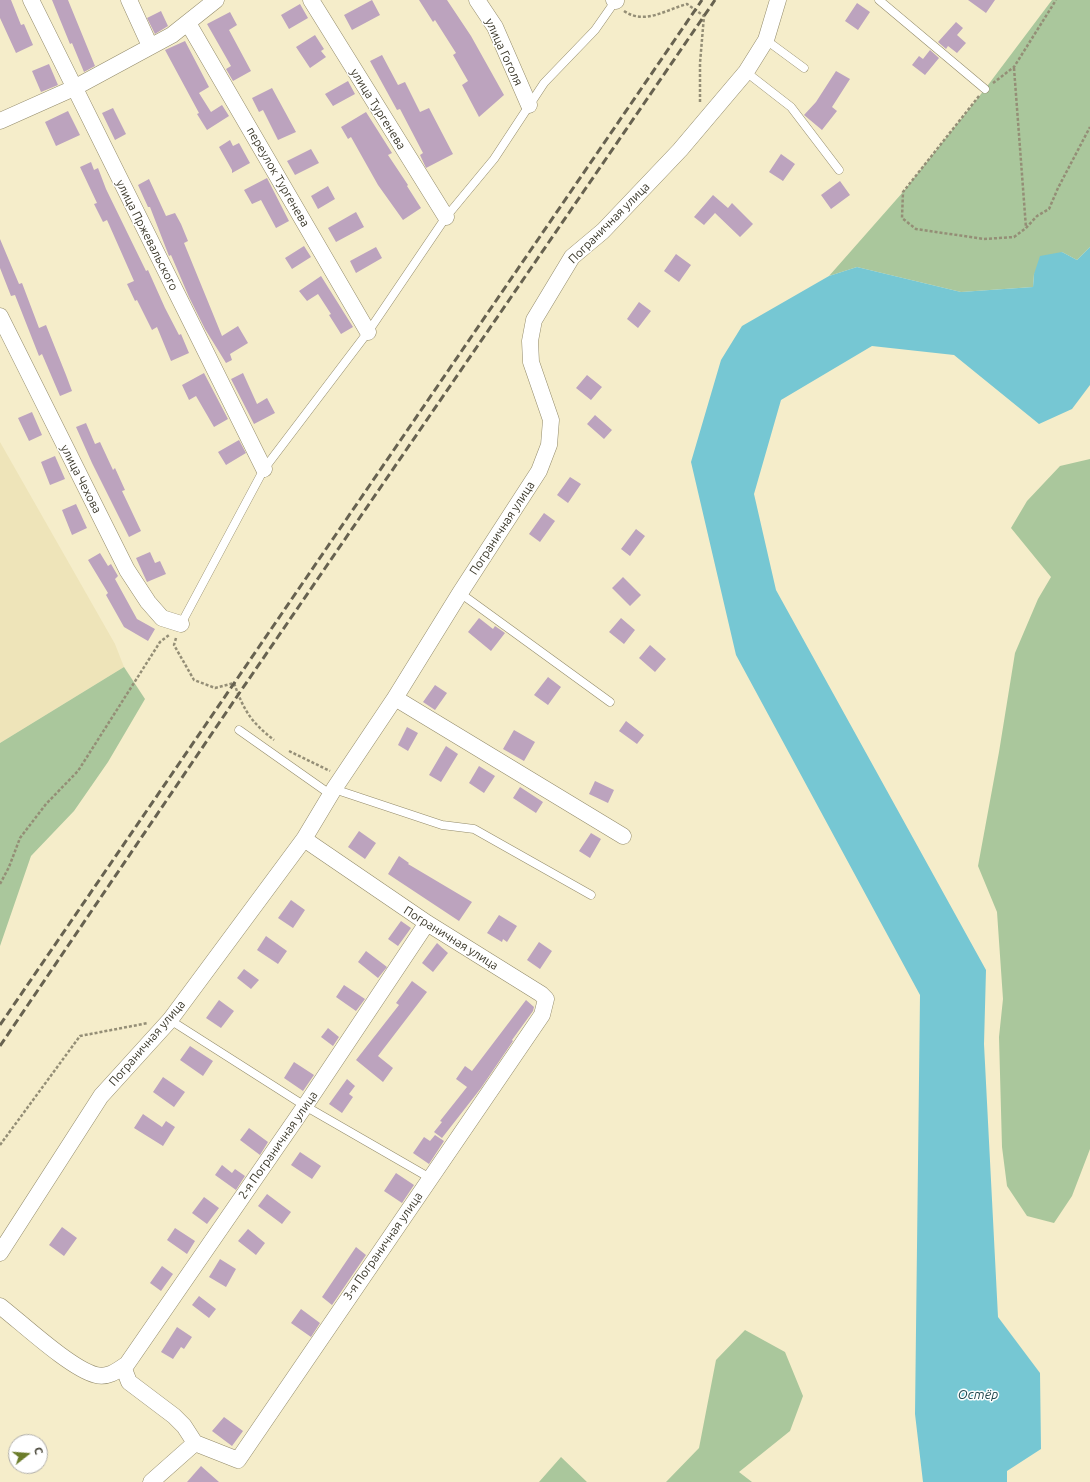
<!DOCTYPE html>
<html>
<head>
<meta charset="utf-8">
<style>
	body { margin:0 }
	#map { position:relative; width:1090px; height:1482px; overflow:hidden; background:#f5edca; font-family:Ubuntu,sans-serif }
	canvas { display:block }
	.north { position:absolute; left:8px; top:1434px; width:40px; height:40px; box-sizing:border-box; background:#fff; border:1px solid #b1afaa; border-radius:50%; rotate:73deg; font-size:11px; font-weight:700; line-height:16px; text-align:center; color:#3b382a }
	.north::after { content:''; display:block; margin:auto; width:14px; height:18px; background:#6b7c2a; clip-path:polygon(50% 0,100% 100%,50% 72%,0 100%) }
</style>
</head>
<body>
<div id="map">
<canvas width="1090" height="1482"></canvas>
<div class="north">С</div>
</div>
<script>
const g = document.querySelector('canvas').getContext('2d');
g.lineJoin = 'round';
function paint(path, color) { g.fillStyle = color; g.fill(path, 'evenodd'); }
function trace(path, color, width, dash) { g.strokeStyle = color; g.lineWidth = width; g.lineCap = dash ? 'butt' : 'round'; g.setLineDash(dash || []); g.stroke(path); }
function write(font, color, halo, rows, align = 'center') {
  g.font = font + ' Ubuntu,sans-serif'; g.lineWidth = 3; g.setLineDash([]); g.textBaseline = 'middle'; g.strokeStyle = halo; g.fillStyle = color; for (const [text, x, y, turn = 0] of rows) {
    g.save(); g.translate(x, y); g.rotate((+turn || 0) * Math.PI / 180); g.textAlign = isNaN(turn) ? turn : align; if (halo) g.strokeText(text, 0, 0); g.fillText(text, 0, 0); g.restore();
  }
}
const built = new Path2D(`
	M0,442L115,644L124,667L0,743Z`);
const green = new Path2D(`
	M1052,0H1090V247L1077,260L1062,252L1034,274L1033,287L961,292L857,267L829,276L903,192L985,89Z
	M1090,459V1149L1072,1196L1054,1223L1027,1216L1007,1186L1002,1147L999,1037L1003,999L997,912L978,866L999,752L1015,653L1038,599L1051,577L1011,528L1027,501L1060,466Z
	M124,667L145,699L108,762L74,811L31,856L0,946V743Z
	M745,1330L785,1352L803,1396L790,1431L739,1472L752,1482H666L699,1448L716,1360Z
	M561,1457L587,1482H539Z`);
const water = new Path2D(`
	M1090,247V385L1072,409L1039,424L954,355L872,346L781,400L754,494L776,590L986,970L984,1044L998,1317L1040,1373L1041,1449L1007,1471V1482H923L915,1414L920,995L736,655L691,462L721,360L742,326L829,276L857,267L961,292L1033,287L1034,274L1040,256L1062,252L1077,260Z`);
const building = new Path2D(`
	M0,0H11L21,25L24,24L33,45L16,53L0,18Z
	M52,0H68L95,66L84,72L72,43L70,44Z
	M372,0L380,15L352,30L344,15Z
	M419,0H447L471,36L504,95L479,117L462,85L468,81L453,55L456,53L435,20L433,22Z
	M968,0H995L986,13Z
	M857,3L870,12L858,30L845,21Z
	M300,4L308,18L289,29L281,15Z
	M161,11L168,26L155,34L147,18Z
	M230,12L237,25L229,30L251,71L233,81L226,69L231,66L207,24Z
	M956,22L963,28L957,35L966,43L957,53L948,46L946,49L938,42Z
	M315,35L324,49L321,51L326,57L310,68L296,47Z
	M185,41L209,87L199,93L211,112L222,105L229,116L207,130L197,114L199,113L165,50Z
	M930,50L939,58L925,75L912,65L919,56L923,59Z
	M382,55L398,85L405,82L420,112L429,108L453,154L426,168L420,155L423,153L400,109L397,110L370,61Z
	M49,64L58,85L41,92L32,71Z
	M836,71L850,79L832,107L837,111L822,130L804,115L816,102Z
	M348,81L355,94L333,106L325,94Z
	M272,88L296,132L278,140L263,110L259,112L252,98Z
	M113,108L126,134L115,140L102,113Z
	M68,111L80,135L56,146L45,122Z
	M366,112L392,153L388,155L408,185L407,186L421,208L403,220L378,185L351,137L348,139L341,127Z
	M230,140L233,146L239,143L250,163L232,173V170L219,147Z
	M311,149L319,163L295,175L287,161Z
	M781,154L795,164L783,181L769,172Z
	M91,162L94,170L98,168L106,189L146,271L148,270L165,308L179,335L181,334L189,353L171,361L157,327L152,330L137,300L135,301L127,284L134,281L107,220L103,222L94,204L97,203L80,167Z
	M267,178L289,221L276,228L261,200L252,204L244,190Z
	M149,179L166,216L175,213L181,224L188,241L184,243L222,336L238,326L248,343L230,354L232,360L226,363L205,329L189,297L171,255L169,256L150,207H148L138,185Z
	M840,181L850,195L831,209L821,195Z
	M328,186L335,199L318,209L311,196Z
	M713,195L728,208L732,203L753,224L740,237L715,213L704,225L694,217Z
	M356,212L364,227L336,242L328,228Z
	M0,239L19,284L22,283L39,328L46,325L66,375L72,391L60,396L42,354L39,356L15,295L11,296L0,268Z
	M304,246L311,257L292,269L285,258Z
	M376,247L382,258L356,273L350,261Z
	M676,254L691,265L679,282L664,271Z
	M321,276L353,327L341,334L329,315L331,314L318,294L307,301L299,291Z
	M639,302L651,311L638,328L627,319Z
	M204,373L228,419L214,427L196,396L189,400L182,385Z
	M243,373L257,404L267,398L275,413L254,424L231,379Z
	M587,375L602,387L591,400L576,388Z
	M32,412L42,435L29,441L18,418Z
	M595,415L612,430L604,439L587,424Z
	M86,423L95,444L100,442L113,470L115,468L125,490L122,491L141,531L129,537L92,463L76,427Z
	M239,440L246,453L226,465L218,452Z
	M55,456L65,479L50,485L41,462Z
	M570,477L581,484L568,503L557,495Z
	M76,504L87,528L72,535L62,510Z
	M544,513L555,521L540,542L529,534Z
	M636,529L645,536L630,556L621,549Z
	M150,552L155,563L160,561L166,574L147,582L136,558Z
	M100,553L108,566L111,564L118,576L115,579L137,619L155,629L148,641L124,627L106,595L108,593L88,560Z
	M623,577L641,595L630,606L612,588Z
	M479,618L493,629L495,626L505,633L491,651L468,632Z
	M621,618L635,630L624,644L609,632Z
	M650,645L666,659L655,672L639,658Z
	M548,677L561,687L548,705L534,695Z
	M435,685L447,693L435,710L423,702Z
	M626,721L644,735L637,744L619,731Z
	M407,727L418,733L408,751L398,745Z
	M514,730L535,742L524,761L503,749Z
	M446,746L458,754L441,782L429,775Z
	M479,766L495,776L484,793L469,783Z
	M595,781L614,790L608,803L589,794Z
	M520,787L543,802L536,813L513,798Z
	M359,831L376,843L365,859L348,847Z
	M591,833L601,839L590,858L579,851Z
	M399,856L409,863L408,864L472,902L459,921L388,874Z
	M291,900L305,910L293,928L278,918Z
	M499,915L517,926L507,942L503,939L502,942L487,933Z
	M401,921L411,928L398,946L388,939Z
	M266,936L287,951L278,964L257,950Z
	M539,942L552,951L540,969L527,960Z
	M437,943L448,953L433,972L422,963Z
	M366,951L387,967L378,978L358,962Z
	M244,969L259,980L251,989L237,978Z
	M412,981L427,992L378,1056L393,1068L383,1082L356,1060L399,1005L396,1003Z
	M344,985L365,999L356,1011L336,997Z
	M219,1000L234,1011L221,1028L206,1018Z
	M526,1000L534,1007L533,1011L512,1040L513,1041L481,1088L442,1138L434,1132L442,1122L440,1121L467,1087L456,1079L465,1066L472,1071Z
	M328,1028L339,1037L333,1046L321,1037Z
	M190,1046L213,1061L203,1076L180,1060Z
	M294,1062L314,1075L303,1091L284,1078Z
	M163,1077L185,1092L174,1107L153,1092Z
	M347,1079L355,1086L349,1094L353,1097L342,1113L329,1104Z
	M143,1114L162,1127L166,1121L175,1127L163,1146L134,1128Z
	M249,1128L268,1142L260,1155L240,1140Z
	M435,1135L444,1141L429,1164L413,1153L424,1137L430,1141Z
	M300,1152L321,1166L312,1179L291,1165Z
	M222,1165L232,1173L235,1169L245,1176L236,1190L215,1175Z
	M396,1173L414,1185L402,1203L384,1191Z
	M267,1194L291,1212L282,1224L258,1206Z
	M204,1197L219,1208L207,1224L192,1213Z
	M62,1227L77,1238L64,1256L49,1245Z
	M175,1228L195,1241L187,1254L167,1240Z
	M248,1229L265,1243L256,1255L238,1241Z
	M356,1247L366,1255L332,1305L322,1297Z
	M220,1259L236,1269L226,1287L209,1277Z
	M162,1266L173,1274L161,1291L150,1283Z
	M199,1296L216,1309L209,1318L192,1305Z
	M301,1309L320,1323L311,1337L291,1323Z
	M177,1327L192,1337L184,1349L181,1347L173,1359L161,1352Z
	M224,1417L243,1431L232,1446L212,1431Z
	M201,1466L219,1482H187Z`);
const path = new Path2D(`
	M624,11C645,25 665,10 687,4L704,16L700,63V103
	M1014,68L1026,228
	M993,83L1014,67L1056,0
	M979,96L903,192L902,218L916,229L984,239L1014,237L1026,228L1037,216L1049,209L1058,188L1090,127
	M176,638L174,645L194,680L215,688L234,683C244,711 251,722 274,740
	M289,751L330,771
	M0,884L9,867L20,838L46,804L78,771L160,642L169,635
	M0,1145L80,1036L148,1023`);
const service = new Path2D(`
	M879,0L985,89
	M766,40L804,68
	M746,72L791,107L839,170
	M460,593L610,702
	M181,624L264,469L368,332L446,217L494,159L544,83L595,30L616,0
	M239,730L327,792L334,789L442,825L474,829L591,895
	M170,1020L305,1106L430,1178`);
const minor = new Path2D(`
	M31,0L264,469
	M129,0L150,46
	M311,0L446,217
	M477,0L495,27L529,105
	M614,0L616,1
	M188,23L368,332
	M0,121L74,88L172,35L216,0
	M0,316L127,570L148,602L162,618L181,624
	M395,698L623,836
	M0,1253L101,1096L170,1020L304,839L334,789L395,698L460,593L539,471L549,445L551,420L531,362L530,341L534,320L572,257L603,231L680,150L746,72L766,40L778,0
	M0,1306C22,1323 71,1369 96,1375C108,1378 117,1371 127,1364L305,1106L427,923
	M127,1364L124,1369L129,1382L174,1416L184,1426L195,1443
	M195,1443L238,1460L542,1015L546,999L541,994L427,923L304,839
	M151,1482L195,1443`);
const rail = new Path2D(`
	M0,1025L702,0
	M0,1046L238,695L715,0`);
const streetNames = [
	["улица Гоголя",504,52,65],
	["улица Тургенева",378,109,58],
	["переулок Тургенева",278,177,60],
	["Пограничная улица",609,223,-45],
	["улица Пржевальского",147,235,63],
	["улица Чехова",81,479,63],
	["Пограничная улица",502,528,-57],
	["Пограничная улица",451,938,32],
	["Пограничная улица",147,1043,-49],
	["2-я Пограничная улица",278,1145,-55],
	["3-я Пограничная улица",383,1246,-55]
];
const waterNames = [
	["Остёр",978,1395]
];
paint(built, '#eee4b9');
paint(green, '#aac79c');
paint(water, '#76c7d3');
paint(building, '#bca3be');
trace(service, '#928a6a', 9);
trace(minor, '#928a6a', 17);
trace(path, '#948e76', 2.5, [3, 2]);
trace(service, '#fff', 8);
trace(minor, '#fff', 16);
trace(rail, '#676250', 3, [8, 4]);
write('12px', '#3b382a', '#fff', streetNames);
write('italic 13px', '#22484e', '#fff', waterNames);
</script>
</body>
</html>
